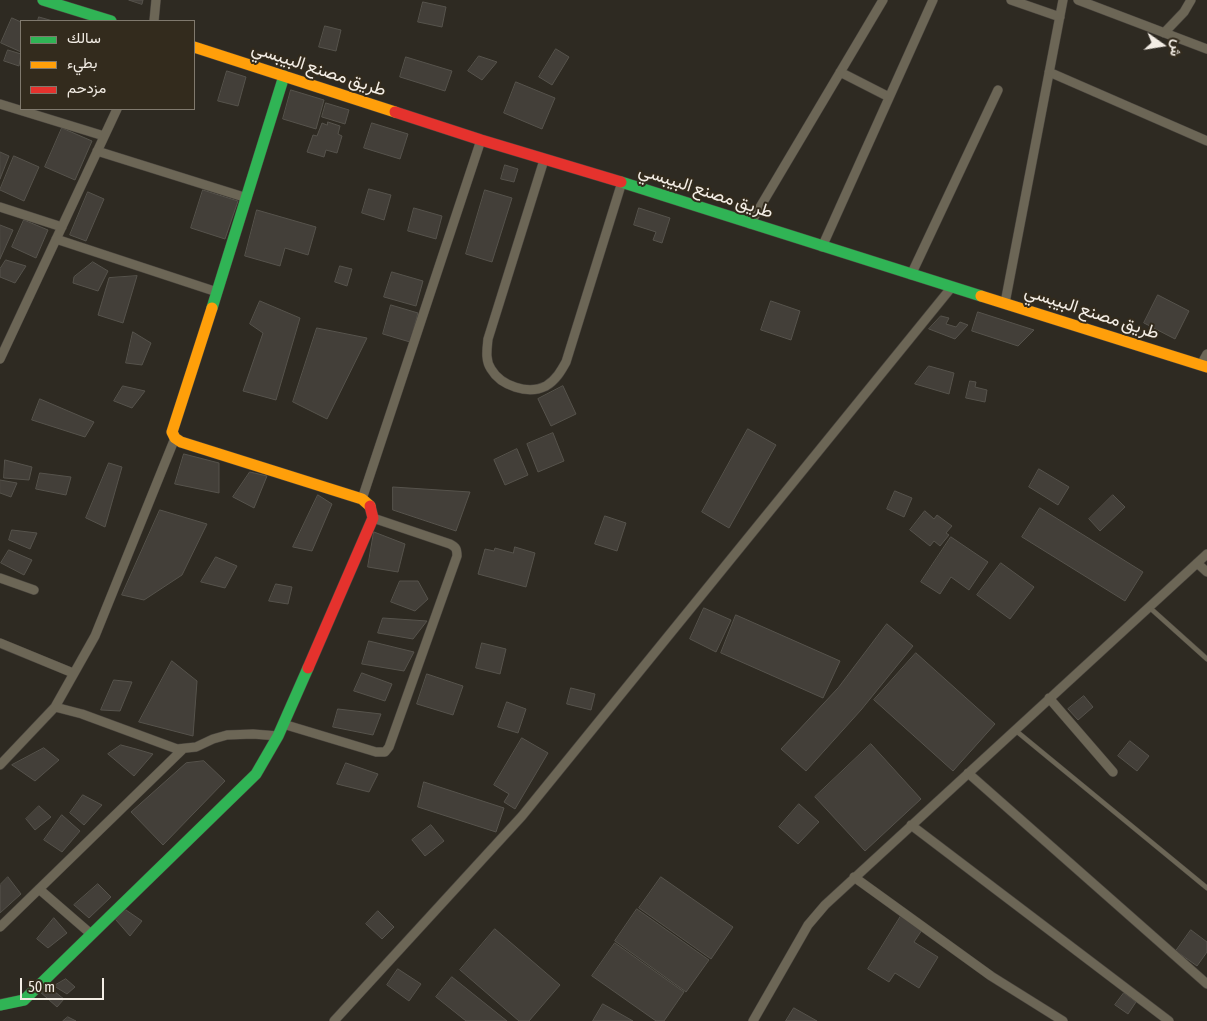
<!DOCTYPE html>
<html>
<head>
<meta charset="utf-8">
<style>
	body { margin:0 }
	#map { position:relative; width:1207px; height:1021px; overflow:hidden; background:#2e2a22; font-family:"Asap Condensed",Vazirmatn,sans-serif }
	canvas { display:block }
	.legend { position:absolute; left:20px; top:20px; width:175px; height:90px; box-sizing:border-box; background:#332b1d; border:1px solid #80796d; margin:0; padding:6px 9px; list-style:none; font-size:15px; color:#f3ede5 }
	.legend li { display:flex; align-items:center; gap:10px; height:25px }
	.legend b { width:25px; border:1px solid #80796d }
	.north { position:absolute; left:1137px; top:20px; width:50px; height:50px; -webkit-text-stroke:4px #332b1d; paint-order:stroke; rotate:103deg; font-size:14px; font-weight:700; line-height:20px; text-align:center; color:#f3ede5 }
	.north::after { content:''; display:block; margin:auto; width:18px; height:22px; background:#f3ede5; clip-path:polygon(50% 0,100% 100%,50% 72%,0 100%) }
	.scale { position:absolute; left:20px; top:978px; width:84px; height:22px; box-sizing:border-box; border:2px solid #f3ede5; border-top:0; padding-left:6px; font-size:15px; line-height:18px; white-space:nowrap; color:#f3ede5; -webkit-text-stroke:4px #332b1d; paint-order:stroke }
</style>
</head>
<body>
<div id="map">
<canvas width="1207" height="1021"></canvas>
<ul class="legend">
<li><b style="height:6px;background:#30b455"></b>سالك</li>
<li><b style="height:6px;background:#ff9f0a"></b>بطيء</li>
<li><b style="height:6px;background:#e5322d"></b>مزدحم</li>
</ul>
<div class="north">ش</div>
<div class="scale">50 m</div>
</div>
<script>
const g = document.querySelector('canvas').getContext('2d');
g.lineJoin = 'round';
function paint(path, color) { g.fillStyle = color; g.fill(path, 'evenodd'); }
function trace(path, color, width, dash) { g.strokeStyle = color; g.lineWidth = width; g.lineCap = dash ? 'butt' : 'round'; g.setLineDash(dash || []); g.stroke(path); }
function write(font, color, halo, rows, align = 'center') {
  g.font = font + ' "Asap Condensed",Vazirmatn,sans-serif'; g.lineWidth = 4; g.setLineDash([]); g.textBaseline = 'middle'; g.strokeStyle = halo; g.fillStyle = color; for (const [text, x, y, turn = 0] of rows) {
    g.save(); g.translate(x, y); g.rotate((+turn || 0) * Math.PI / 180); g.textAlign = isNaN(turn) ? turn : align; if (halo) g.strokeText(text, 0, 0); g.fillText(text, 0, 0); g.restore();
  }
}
const building = new Path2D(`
	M129,0H143L142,4Z
	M423,2L446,7L442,27L418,22Z
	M39,17L53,21H38Z
	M12,18L21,22V52L1,43Z
	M325,26L341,30L336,51L319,47Z
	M556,49L569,57L552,85L539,77Z
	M8,50L21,54L19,66L4,61Z
	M479,56L497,62L482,80L468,71Z
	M406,57L452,71L445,91L400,77Z
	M227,71L246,77L238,106L218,101Z
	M516,82L555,98L542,129L504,113Z
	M291,90L324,100L316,129L283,119Z
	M326,103L349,110L345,124L322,117Z
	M328,122L340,126L338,134L342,136L337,153L326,150L324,157L307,152L313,135L317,136L322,123L327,125Z
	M372,123L408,134L400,159L364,148Z
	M62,128L92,141L75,180L45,167Z
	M0,152L9,156L0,179Z
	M14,156L39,167L24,201L0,190Z
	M505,165L518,169L514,182L501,179Z
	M369,189L391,195L384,220L362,213Z
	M203,190L238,201L225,239L191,228Z
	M485,190L512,198L492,262L466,254Z
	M88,192L104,199L86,241L70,235Z
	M414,208L442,216L436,239L408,231Z
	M639,208L670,218L662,243L653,240L656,232L634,225Z
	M257,210L316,227L308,255L285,248L280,266L245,256Z
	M24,220L48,230L36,258L12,247Z
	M0,225L13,230L0,259Z
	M6,260L26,266L15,283L0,277V269Z
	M93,262L108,271L98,291L73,283L74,277Z
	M340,266L352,269L347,286L335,282Z
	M392,272L423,281L416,306L384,297Z
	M137,276L123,323L98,315L109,278Z
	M1158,295L1189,311L1175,339L1144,323Z
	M260,301L300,318L276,400L243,391L263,333L250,324Z
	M771,301L800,311L791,340L761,330Z
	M391,305L418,313L410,342L383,334Z
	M978,312L1034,330L1018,346L972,331Z
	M941,316L949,318L946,324L956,327L960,322L968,325L955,339L929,329Z
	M317,328L367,338L327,419L293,402Z
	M133,332L151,343L142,365L126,363Z
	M929,366L954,373L949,394L915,384Z
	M970,381L976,382L975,387L987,390L985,402L966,398Z
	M123,386L145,391L132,408L114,401Z
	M563,386L576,414L551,426L538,399Z
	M40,399L94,422L85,437L32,420Z
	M748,429L776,445L729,528L702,512Z
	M553,433L564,461L538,472L527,444Z
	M517,449L528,475L505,485L494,460Z
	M184,454L219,463V493L175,484Z
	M5,460L32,467L29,480L4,478Z
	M109,463L122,467L105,527L86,518Z
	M1039,469L1069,487L1058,505L1029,487Z
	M250,472L267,476L254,508L233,497Z
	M40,473L71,477L66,495L36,489Z
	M0,480L17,483L11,497L0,493Z
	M393,487L470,492L456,531L393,510Z
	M895,491L912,498L904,517L887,509Z
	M318,495L332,504L312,551L293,547Z
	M1113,495L1125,507L1100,531L1089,519Z
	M1040,508L1143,572L1125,601L1022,537Z
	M160,510L207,524L182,575L144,600L122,595Z
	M925,511L934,519L937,515L952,526L946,533L949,535L940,546L934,541L930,546L910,530Z
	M605,516L626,523L617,551L595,544Z
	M12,530L37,533L30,549L9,540Z
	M374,532L405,544L398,572L368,567Z
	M951,537L988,562L969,590L951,577L940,594L921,582Z
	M515,547L535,553L526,587L478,574L485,549L494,551L495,548L513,553Z
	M9,550L32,560L24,575L1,563Z
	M216,557L237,566L225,588L201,582Z
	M1001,563L1034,587L1010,619L977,595Z
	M400,581H418L428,599L415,611L391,602Z
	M276,584L292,587L288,604L269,601Z
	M704,608L731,620L716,652L690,639Z
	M736,615L840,661L823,698L721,653Z
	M383,618L427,621L413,639L378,633Z
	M887,624L913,646L861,710L806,771L781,749L838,688Z
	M369,641L414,652L404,671L362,664Z
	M482,643L506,649L500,674L476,668Z
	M916,653L995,724L953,771L874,700Z
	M172,661L197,681L193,736L139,722Z
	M362,673L392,684L385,701L354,691Z
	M427,674L463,686L453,715L417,704Z
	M114,680L132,682L120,711L101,710Z
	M571,688L595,694L591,710L567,704Z
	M1084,696L1093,707L1078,720L1068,709Z
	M507,702L526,709L518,733L498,727Z
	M338,709L381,714L373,735L333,727Z
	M522,738L548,753L515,809L504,802L509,794L494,785Z
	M1130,741L1149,756L1137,771L1118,756Z
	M871,744L921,799L865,851L815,797Z
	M121,745L136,749L153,754L134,776L108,754Z
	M44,748L59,760L35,781L12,765Z
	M204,761L225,781L163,845L131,812L186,763Z
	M346,763L378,774L369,792L337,784Z
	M424,782L504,808L496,832L418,807Z
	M83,795L102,805L84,825L70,813Z
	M799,804L819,822L798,844L779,827Z
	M39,806L51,817L35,830L26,819Z
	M62,815L80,831L62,852L44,840Z
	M431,825L444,841L425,856L412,840Z
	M8,877L21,894L0,913V885Z
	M661,877L733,927L711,959L639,908Z
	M98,884L111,897L89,918L74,905Z
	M637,909L709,960L686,992L615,941Z
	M126,910L142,921L130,936L116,920Z
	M378,911L394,927L382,939L366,924Z
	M901,916L922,930L914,942L938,957L919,988L895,973L889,982L868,969Z
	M54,918L67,933L48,948L37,939Z
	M495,929L560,985L529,1021H519L460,970Z
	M1191,930L1207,942V952L1197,966L1176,951Z
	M615,943L684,992L664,1021H656L592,976Z
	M398,969L421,984L409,1001L387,985Z
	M452,977L507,1021H466L436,997Z
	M66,979L75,987L67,994L54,986Z
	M46,985L64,999L57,1007L39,991Z
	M1124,993L1136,1002L1128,1014L1115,1005Z
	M603,1004L633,1021H593Z
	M794,1008L817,1021H786Z
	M68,1017L76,1021H63Z`);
const lane = new Path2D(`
	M1149,607L1207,659
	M1015,730L1207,888`);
const street = new Path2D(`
	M1011,0L1060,17
	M1078,0L1207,49
	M154,21L156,0
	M1164,33L1184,12L1191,0
	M840,72L889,97
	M1049,72L1207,141
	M0,104L104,136
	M97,151L247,198
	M544,160L488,339C487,349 485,360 491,369C501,386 528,395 546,386C556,380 561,371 566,362L622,182
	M0,207L62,227
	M750,224L883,0
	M56,239L217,292
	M822,247L933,0
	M911,275L998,90
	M1005,303L1063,0
	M0,359L117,109
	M1201,365L1207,354
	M362,499L481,140
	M1197,563L1207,572
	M0,578L34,590
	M0,643L73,673
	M1049,698L1113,772
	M55,707L82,714L177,749L196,747L213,739L227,735L253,734L278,736
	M283,724L376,752H385L389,747L457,556C457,549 456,547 450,544L373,518
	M0,765L55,707L95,636L175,438
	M968,773L1207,984
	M911,825L1169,1021
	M854,877L991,976L1063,1021
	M39,889L91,934
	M0,927L183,749
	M334,1021L522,816L951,288
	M753,1021L808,925L825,905L1207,554`);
const fast = new Path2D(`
	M43,0L111,21
	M621,182L981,296
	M212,308L284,76
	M0,1005L24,1000L256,774L278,736L308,668`);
const slow = new Path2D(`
	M194,47L395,112
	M981,296L1207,367
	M212,308L172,432L175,438L181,442L362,499L370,506`);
const jam = new Path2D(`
	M395,112L481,140L621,182
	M308,668L373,518L370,506`);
const streetNames = [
	["طريق مصنع البيبسي",319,69,18],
	["طريق مصنع البيبسي",706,191,18],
	["طريق مصنع البيبسي",1092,312,18]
];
paint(building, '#433f39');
trace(building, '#56534c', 1);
trace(lane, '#49443e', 5.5);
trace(street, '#49443e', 10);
trace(fast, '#49443e', 12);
trace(slow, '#49443e', 12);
trace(jam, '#49443e', 12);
trace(lane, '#6c6656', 4.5);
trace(street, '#6c6656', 9);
trace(fast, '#30b455', 11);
trace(slow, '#ff9f0a', 11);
trace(jam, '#e5322d', 11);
write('18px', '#f3ede5', '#332b1d', streetNames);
</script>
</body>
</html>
